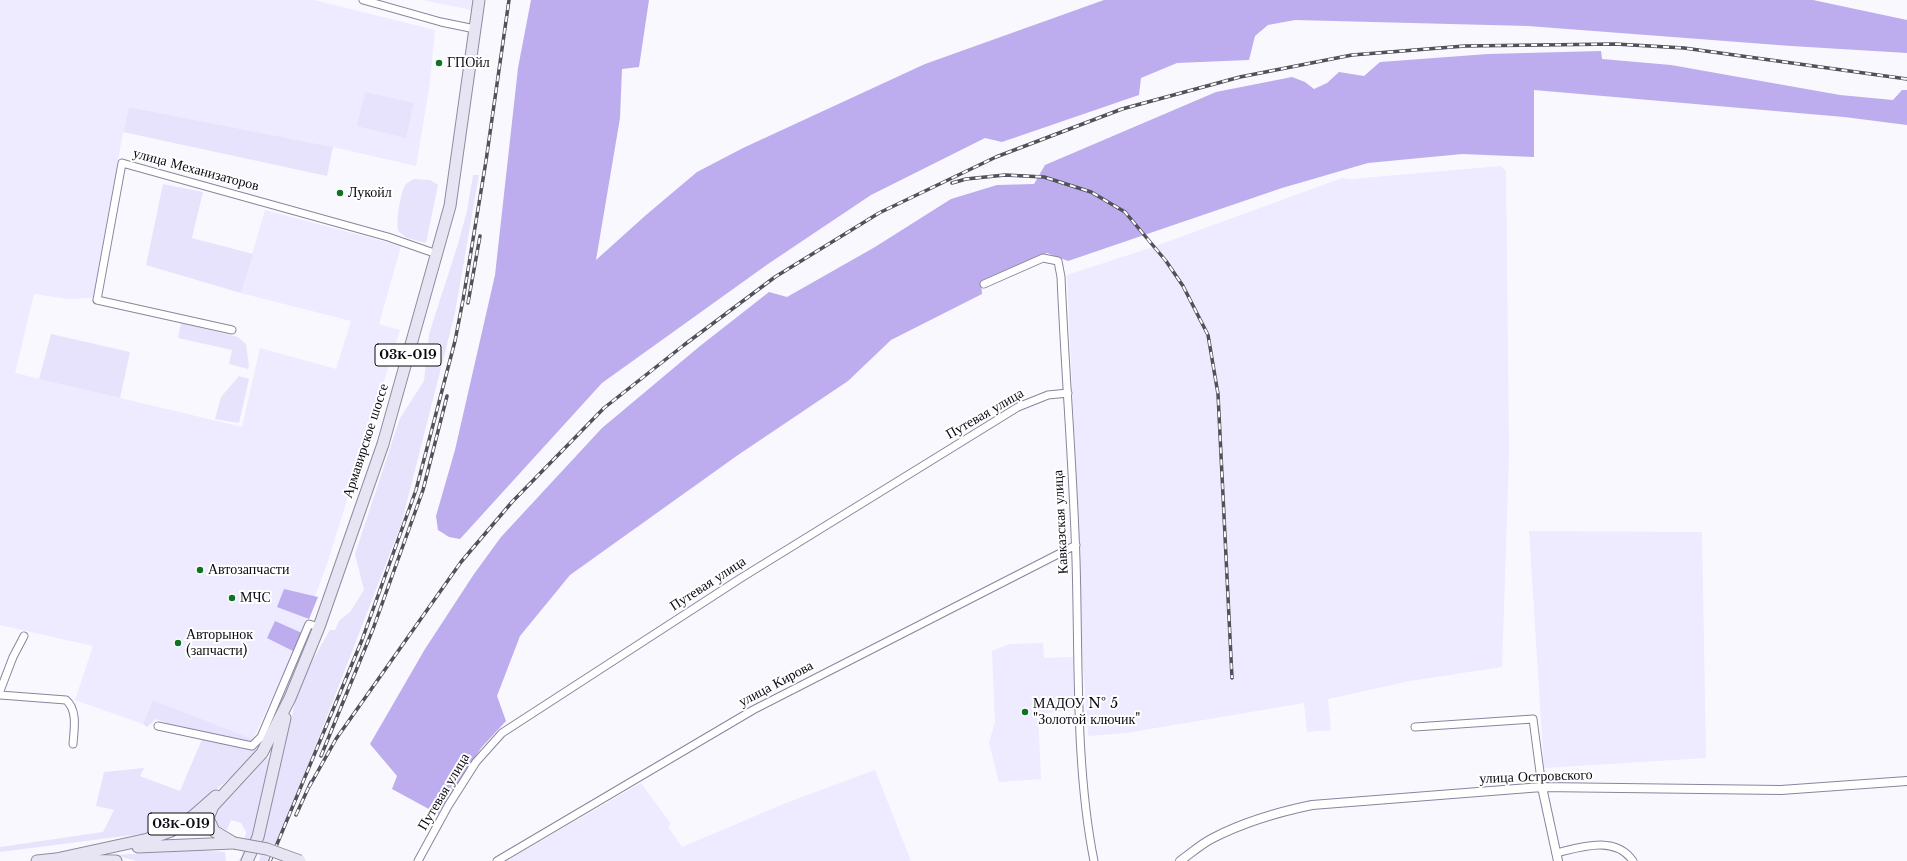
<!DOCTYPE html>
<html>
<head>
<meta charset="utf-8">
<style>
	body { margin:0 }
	canvas { display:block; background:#f9f8fe }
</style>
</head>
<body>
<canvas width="1907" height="861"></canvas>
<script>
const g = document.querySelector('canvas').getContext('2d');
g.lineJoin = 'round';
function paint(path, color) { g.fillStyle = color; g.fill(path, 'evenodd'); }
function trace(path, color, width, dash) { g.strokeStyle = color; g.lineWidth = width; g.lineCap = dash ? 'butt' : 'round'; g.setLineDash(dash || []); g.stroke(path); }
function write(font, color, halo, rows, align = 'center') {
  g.font = font + ' "Libre Baskerville",serif'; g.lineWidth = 4; g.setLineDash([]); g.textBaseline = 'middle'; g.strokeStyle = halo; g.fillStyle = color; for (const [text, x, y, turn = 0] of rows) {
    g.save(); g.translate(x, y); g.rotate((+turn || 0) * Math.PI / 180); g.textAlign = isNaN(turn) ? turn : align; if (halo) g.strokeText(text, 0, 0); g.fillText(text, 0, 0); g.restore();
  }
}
const built = new Path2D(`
	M0,0H314L435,30L429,89L416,166L333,147L129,107L123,132L93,298L69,299L34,294L15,373L242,427L260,348L336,369L351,321L241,293L265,210L401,246L379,324L400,330L326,567L293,653L253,739L153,700L143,724L75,700L93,646L0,625Z
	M423,0H472L471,10Z
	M1501,166L1506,171L1509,453L1502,667L1410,681L1328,699L1331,730L1307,732L1304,703L1126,733L1088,736L1081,638L1079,536L1067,275L1153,247L1342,178L1351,179Z
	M1529,531L1702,532L1706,758L1544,768Z
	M1043,643L1044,658L1073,657L1074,710L1038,714L1041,779L999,782L989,743L995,722L992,651L1010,644Z
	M875,770L911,861H506L641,783L671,824L668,827L682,847L786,803Z`);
const green = new Path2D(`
	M365,92L414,103L406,138L357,126Z
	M129,107L333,147L327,176L123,132Z
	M473,175H479L455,313L401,525L298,791L268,861H259L295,702L311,663L330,630H335L339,621L350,612L364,590L355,554L400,418L424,381L429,334L458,244L467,211Z
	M414,179L430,180L438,185L426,243L407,238L398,231C396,222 400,196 404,187C406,183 410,181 414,179Z
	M163,184L203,192L192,238L253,254L241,293L146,265Z
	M181,323L238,337L246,344L249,366L248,369L229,364L232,350L178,338Z
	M51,334L130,352L120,398L39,379Z
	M239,376L249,379L239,423L215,419L221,397Z
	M153,700L253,739L255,751L233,775L187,816L156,832L0,852V847L103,832L114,810L96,806L104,772L144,768L140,776L180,791L203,737L156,719L147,727L143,724Z
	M267,758L270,759L254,836L243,861H238L242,856L246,832L241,823L231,820L227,830L220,827L215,817L218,810Z
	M198,850L225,852L226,861H137L114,855Z`);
const forest = new Path2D(`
	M531,0H649L639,67L622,69L620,118L596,260L646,215L697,172L743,148L925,64L1104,0H1813L1907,20V53L1791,46L1528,26L1295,20L1268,25L1255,36L1249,60L1177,63L1141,78L1139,95L1002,142L985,138L871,195L768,264L602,383L460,539L449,537L438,530L436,516L455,450L495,275L518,68Z
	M1601,51L1602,59L1671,65L1840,95L1893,100L1902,90H1907V125L1844,117L1534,90V157L1462,154L1368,163L1282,188L1068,261L1047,253L981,281L982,294L891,340L848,381L738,455L570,575L520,636L497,696L506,721L481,748L438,814L392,789L397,776L370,744L425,649L474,574L501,537L602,428L700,346L769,292L787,297L875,247L951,199L997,185L1034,184L1045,165L1216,92L1292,77L1305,82L1314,89L1327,83L1339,72L1364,76L1380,62L1488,54Z
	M284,589L318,597L309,619L277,607Z
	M275,621L302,633L295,652L267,638Z`);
const minor = new Path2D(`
	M363,0L441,22L475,29
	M984,284L1043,258L1058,261L1061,277C1065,371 1073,465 1076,560C1079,657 1075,766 1094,861
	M232,330L97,300L122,163L388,237L437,254
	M0,691L13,657L24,636
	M0,695L66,700C78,710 74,730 73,744
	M158,726L252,746L261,737L309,624L319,627
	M1415,727L1533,719L1542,787
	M1556,853C1581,847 1615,835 1633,861
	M418,861L448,806L476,762L502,733L741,578L1018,407L1048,395L1068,393
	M497,861L753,710L1076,545`);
const tertiary = new Path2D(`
	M1542,787L1558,861
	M1180,861C1190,854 1201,844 1213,838C1244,822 1278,812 1312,805L1542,787L1781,790L1907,781`);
const primary = new Path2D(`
	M234,843L214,831L208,818L213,806L262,753L290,698L319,627L383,444L450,206L479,0
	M138,847L233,843
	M76,860L116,861
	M37,861L56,859L148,839L171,831L192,817L216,796
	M247,861L258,837L285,718`);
const rail = new Path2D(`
	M952,183L966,179L1005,175L1044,177L1091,192L1125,212L1166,261L1183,286L1208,335L1218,394L1232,678
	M468,303L480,236
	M321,756L373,629L423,490L447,396
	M309,787L336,739L461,562L512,502L604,408L684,345L775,277L879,213L996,157L1122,109L1240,77L1352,55L1465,46L1615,44L1684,48L1907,79
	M296,815L311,782
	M270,861L362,640L416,490L455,341L463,300L486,161L509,0`);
const primaryBridge = new Path2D(`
	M234,843L267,849L300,861`);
const markers = [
	[439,63,4,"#0f7323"],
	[340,193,4,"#0f7323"],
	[200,570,4,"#0f7323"],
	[232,598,4,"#0f7323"],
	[178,643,4,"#0f7323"],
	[1025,712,4,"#0f7323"]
];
const shields = [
	[408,355,66],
	[181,824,66]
];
const shieldNames = [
	["03К-019",408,355],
	["03К-019",181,824]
];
const poiNames = [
	["ГПОйл",447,63],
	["Лукойл",348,193],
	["Автозапчасти",208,570],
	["МЧС",240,598],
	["Авторынок",186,635],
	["(запчасти)",186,651],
	["МАДОУ № 5",1033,704],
	["\"Золотой ключик\"",1033,720]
];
const streetNames = [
	["улица Механизаторов",196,170,15],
	["Путевая улица",985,414,-30],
	["Армавирское шоссе",366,441,-72],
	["Кавказская улица",1061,522,-93],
	["Путевая улица",708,584,-33],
	["улица Кирова",776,684,-28],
	["улица Островского",1536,777,-2],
	["Путевая улица",444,792,-59]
];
paint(built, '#eeeaff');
paint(green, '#e8e3fc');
paint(forest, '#bdadee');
trace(minor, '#8a859d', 9);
trace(tertiary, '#8a859d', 10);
trace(primary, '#908ca0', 13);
trace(minor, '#fff', 7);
trace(tertiary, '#fff', 8);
trace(primary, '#e7e4f4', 11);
trace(rail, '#525058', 3.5);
trace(rail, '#fff', 2, [6]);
trace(primaryBridge, '#908ca0', 13, []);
trace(primaryBridge, '#e7e4f4', 11);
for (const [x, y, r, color] of markers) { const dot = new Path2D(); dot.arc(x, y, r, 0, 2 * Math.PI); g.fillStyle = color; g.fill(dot); trace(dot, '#fff', 1.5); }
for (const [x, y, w] of shields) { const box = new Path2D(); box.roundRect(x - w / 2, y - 11, w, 22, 3); g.fillStyle = '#fff'; g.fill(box); trace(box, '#0c0a13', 1); }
write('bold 13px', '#0c0a13', null, shieldNames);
write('14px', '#0c0a13', '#fff', poiNames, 'left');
write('14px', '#0c0a13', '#fff', streetNames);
</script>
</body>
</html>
